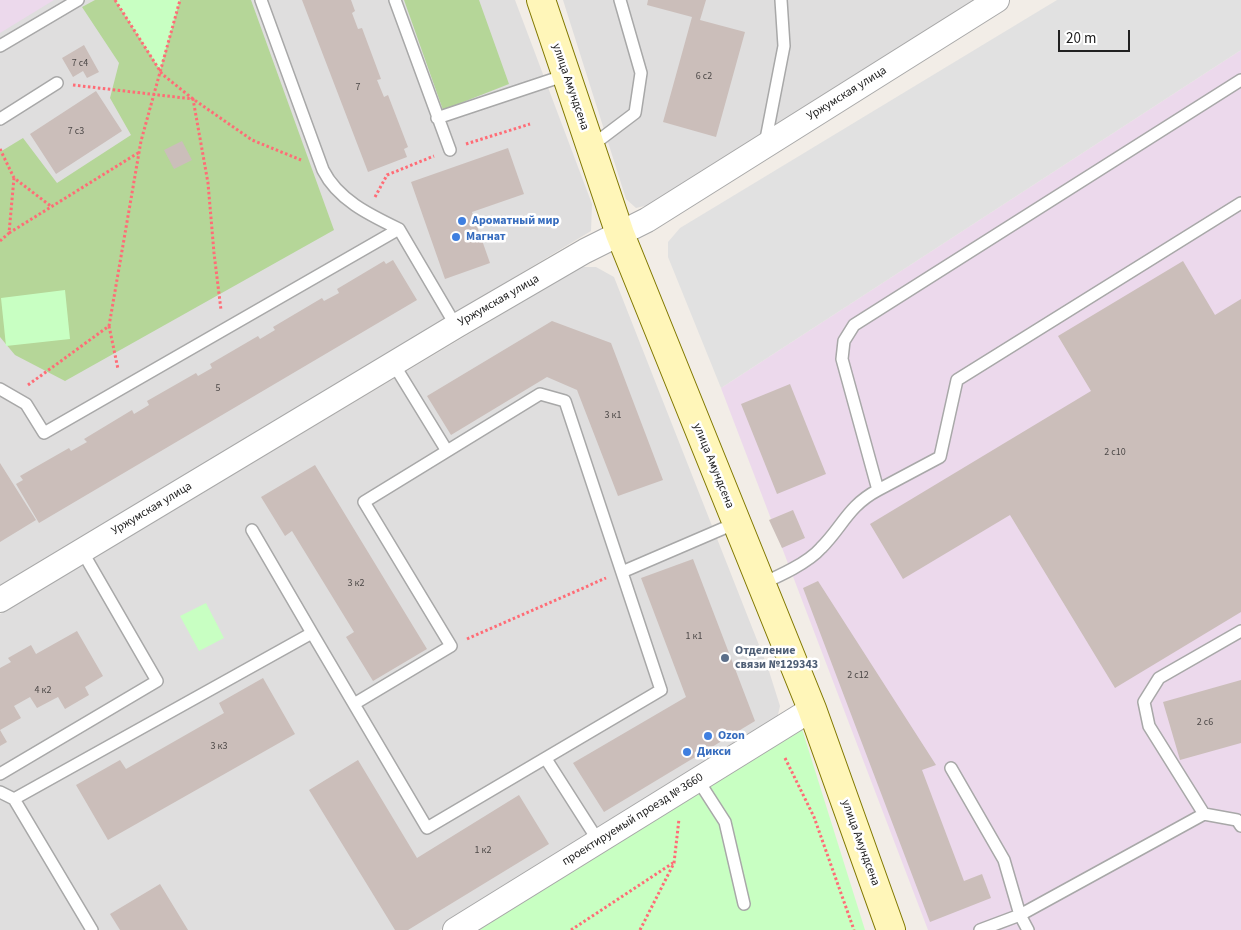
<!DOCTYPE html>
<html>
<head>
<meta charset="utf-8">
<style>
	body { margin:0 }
	#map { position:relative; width:1241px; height:930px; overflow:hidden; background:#f2ede7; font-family:"Source Sans 3",sans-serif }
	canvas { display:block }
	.scale { position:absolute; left:1058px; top:30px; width:72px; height:22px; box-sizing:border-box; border:2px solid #212121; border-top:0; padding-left:6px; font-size:15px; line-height:18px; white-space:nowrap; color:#212121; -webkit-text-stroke:4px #fff; paint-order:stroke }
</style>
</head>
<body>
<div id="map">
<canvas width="1241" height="930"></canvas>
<div class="scale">20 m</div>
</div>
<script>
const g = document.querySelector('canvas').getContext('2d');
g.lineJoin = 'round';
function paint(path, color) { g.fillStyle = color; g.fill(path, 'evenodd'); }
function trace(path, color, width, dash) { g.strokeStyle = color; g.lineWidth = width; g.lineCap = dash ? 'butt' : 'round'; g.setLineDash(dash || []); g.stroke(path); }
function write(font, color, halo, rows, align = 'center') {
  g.font = font + ' "Source Sans 3",sans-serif'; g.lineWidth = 5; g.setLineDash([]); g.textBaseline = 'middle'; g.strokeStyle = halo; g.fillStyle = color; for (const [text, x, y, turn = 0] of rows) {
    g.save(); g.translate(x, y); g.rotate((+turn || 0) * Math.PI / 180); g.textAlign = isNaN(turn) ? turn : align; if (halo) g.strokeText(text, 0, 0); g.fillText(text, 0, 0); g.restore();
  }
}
const residential = new Path2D(`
	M0,0H515L592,204L591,231L0,587Z
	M563,0H979L653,204L636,208L626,199Z
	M581,267H596L614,277L768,668L780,706L777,719L766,730L440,930H0V614Z`);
const industrial = new Path2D(`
	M0,0H54L0,33Z
	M1241,50V930H928L721,388Z`);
const forest = new Path2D(`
	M95,0H251L334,230L65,381L15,355L0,337V152L23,138L57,183L131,135L110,98L119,63L82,7Z
	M404,0H479L509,84L443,110Z`);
const park = new Path2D(`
	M115,0H180L160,70Z
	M65,290L70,339L6,346L1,298Z
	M206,603L224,638L199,651L180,616Z
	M802,729L865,930H474Z`);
const parking = new Path2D(`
	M1057,0H1241V50L721,388L668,257V242L680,228Z`);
const building = new Path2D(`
	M302,0H351L355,11L352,13L358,29L362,28L381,79L377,80L384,97L388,95L408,147L404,149L407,157L368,172Z
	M648,0H706L700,20L745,32L716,137L663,122L692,17L647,5Z
	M84,45L99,72L87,78L83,71L73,77L62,58Z
	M96,91L122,131L56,174L30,134Z
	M182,141L192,160L174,169L164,150Z
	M508,148L524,194L472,212L490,263L445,279L411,182Z
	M393,260L417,300L39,523L16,484L23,480L20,476L69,448L71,451L87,442L84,439L132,410L134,414L149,405L147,401L196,373L198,376L212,368L210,364L258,336L260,339L275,330L273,327L322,298L324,301L339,293L337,289L384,261L386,264Z
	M1183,261L1215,315L1241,299V612L1115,688L1010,515L903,579L870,524L1091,391L1058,336Z
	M552,321L611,343L663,480L618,496L577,390L547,377L451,435L427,396Z
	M790,384L826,474L777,494L741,404Z
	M0,463L36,520L0,542Z
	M315,465L427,649L373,681L346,637L354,632L292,531L285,536L261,497Z
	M793,510L805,538L782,548L769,520Z
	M693,559L755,721L604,812L573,763L686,697L641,578Z
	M818,581L936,765L922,770L964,881L982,874L991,898L930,922L803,588Z
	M77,631L103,676L85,687L89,695L65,709L58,697L37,708L30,697L14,706L21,718L0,730L7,742L0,746V668L11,662L8,658L31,645L36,654Z
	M263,678L295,734L108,840L76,785L120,760L126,769L224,713L219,703Z
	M1241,680V743L1180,760L1163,702Z
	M358,760L417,858L519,795L549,844L408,930H395L309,790Z
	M160,884L188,930H120L110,914Z`);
const path = new Path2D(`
	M115,0L162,74L193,99L252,140L301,160
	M73,85L193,99L208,183L214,253L221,310
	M466,144L530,124
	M0,149L14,178L52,207
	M375,197L387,175L434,156
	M9,233L138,153
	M0,241L9,233L14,178
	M109,326L118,369
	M28,385L109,326L141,141L180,0
	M467,639L606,578
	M785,758L814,817L854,930
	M571,930L673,863
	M640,930L674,863L679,819`);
const lane = new Path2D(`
	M261,0L323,170C338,200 370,215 399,229
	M395,0L450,150
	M0,46L78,0
	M1241,80L854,325L844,341L842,359L878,490L940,457L957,380L1241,203
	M437,118L566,75
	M0,119L57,83
	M765,144L784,46L781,0
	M590,147L635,113L641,73L620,0
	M393,363L447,451
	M0,389L26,404L44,433L399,229L456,326
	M622,572L736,523
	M761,584C779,576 808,563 821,548C843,526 848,506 878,490
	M312,633L427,828L661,690L565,401L540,394L364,502L451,646L354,704
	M546,759L599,842
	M951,768L1004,860L1020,915L1028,930
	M0,774L157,681L82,551
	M698,780L725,822L744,904
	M0,792L14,799L92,930
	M14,799L312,633L252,530
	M1204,814L1149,726L1144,702L1159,678L1241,631
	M980,930L1020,915L1204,814L1237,820L1241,826`);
const street = new Path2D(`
	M0,600L456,326L585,251L647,220L997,0
	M455,930L812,709`);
const secondary = new Path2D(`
	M541,0L620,234L812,709L891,930`);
const markers = [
	[462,221,5,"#3f7fe0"],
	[456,237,5,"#3f7fe0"],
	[725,658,5,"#5c6f8a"],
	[708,736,5,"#3f7fe0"],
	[687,752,5,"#3f7fe0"]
];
const numberNames = [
	["7 с4",80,64],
	["6 с2",704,77],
	["7",358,88],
	["7 с3",76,132],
	["5",218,389],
	["3 к1",613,416],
	["2 с10",1115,453],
	["3 к2",356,584],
	["1 к1",694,637],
	["2 с12",858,676],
	["4 к2",43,691],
	["2 с6",1205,723],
	["3 к3",219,747],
	["1 к2",483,851]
];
const streetNames = [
	["улица Амундсена",570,87,71],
	["Уржумская улица",847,94,-32],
	["Уржумская улица",499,301,-30],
	["улица Амундсена",713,466,68],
	["Уржумская улица",152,509,-31],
	["проектируемый проезд № 3660",633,820,-32],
	["улица Амундсена",860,843,70]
];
const shopNames = [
	["Ароматный мир",472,221],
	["Магнат",466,237],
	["Ozon",718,736],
	["Дикси",697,752]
];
const serviceNames = [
	["Отделение",735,651],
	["связи №129343",735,665]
];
paint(residential, '#dfdede');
paint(industrial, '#ecd9ec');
paint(forest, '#b5d698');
paint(park, '#c8ffc2');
paint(parking, '#e1e1e1');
paint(building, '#cbbeba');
trace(lane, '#a8a8a8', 14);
trace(street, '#a8a8a8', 26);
trace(secondary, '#817800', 30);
trace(path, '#ff6c76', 3, [2.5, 2.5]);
trace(lane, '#fff', 11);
trace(street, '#fff', 24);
trace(secondary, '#fff6b9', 28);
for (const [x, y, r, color] of markers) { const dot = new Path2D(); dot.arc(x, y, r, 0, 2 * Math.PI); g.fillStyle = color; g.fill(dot); trace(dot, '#fff', 2); }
write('10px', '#4c4847', null, numberNames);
write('12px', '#212121', '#fff', streetNames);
write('bold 12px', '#366cbe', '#fff', shopNames, 'left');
write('bold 12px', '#4e5e75', '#fff', serviceNames, 'left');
</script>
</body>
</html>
